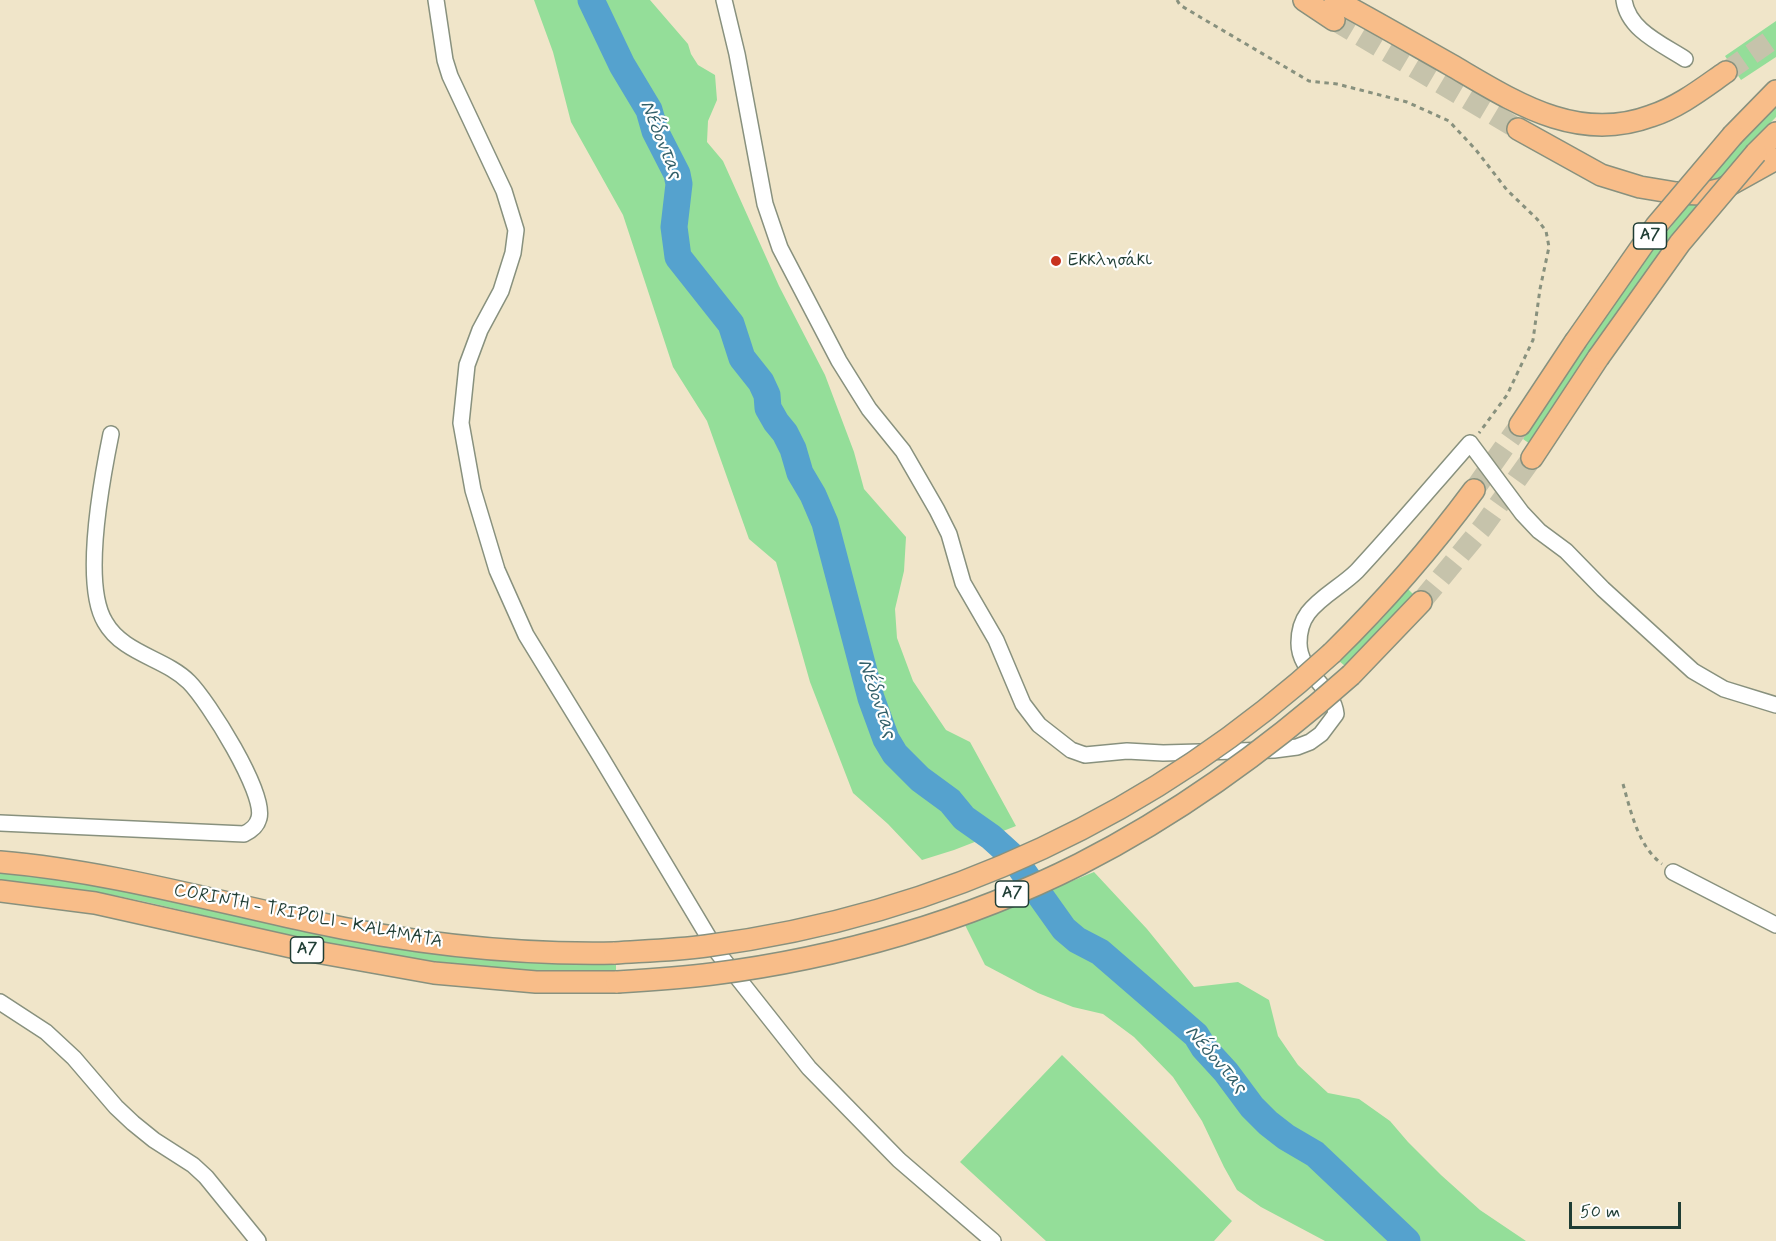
<!DOCTYPE html>
<html>
<head>
<meta charset="utf-8">
<style>
	body { margin:0 }
	#map { position:relative; width:1776px; height:1241px; overflow:hidden; background:#f0e5c9; font-family:Mynerve,sans-serif }
	canvas { display:block }
	.scale { position:absolute; left:1569px; top:1202px; width:112px; height:27px; box-sizing:border-box; border:3px solid #1f3d34; border-top:0; padding-left:8px; font-size:18px; line-height:21px; white-space:nowrap; color:#1f3d34; -webkit-text-stroke:4px #fff; paint-order:stroke }
</style>
</head>
<body>
<div id="map">
<canvas width="1776" height="1241"></canvas>
<div class="scale">50 m</div>
</div>
<script>
const g = document.querySelector('canvas').getContext('2d');
g.lineJoin = 'round';
function paint(path, color) { g.fillStyle = color; g.fill(path, 'evenodd'); }
function trace(path, color, width, dash) { g.strokeStyle = color; g.lineWidth = width; g.lineCap = dash ? 'butt' : 'round'; g.setLineDash(dash || []); g.stroke(path); }
function write(font, color, halo, rows, align = 'center') {
  g.font = font + ' Mynerve,sans-serif'; g.lineWidth = 4.5; g.setLineDash([]); g.textBaseline = 'middle'; g.strokeStyle = halo; g.fillStyle = color; for (const [text, x, y, turn = 0] of rows) {
    g.save(); g.translate(x, y); g.rotate((+turn || 0) * Math.PI / 180); g.textAlign = isNaN(turn) ? turn : align; if (halo) g.strokeText(text, 0, 0); g.fillText(text, 0, 0); g.restore();
  }
}
const green = new Path2D(`
	M534,0H650L688,44L691,54L698,65L715,75L717,100L708,121L707,142L723,161L779,286L825,375L854,452L864,489L906,537L904,571L895,609L897,638L913,681L946,730L970,742L1016,826L954,850L922,860L888,824L853,793L810,682L776,562L749,539L707,421L673,367L623,215L571,122L553,52Z
	M1776,21V57L1741,80L1725,56Z
	M1776,106V117C1680,215 1605,329 1530,444L1523,439C1600,322 1677,206 1776,106Z
	M1408,589L1413,594L1388,623L1345,666L1339,661L1381,620Z
	M0,872C32,876 63,879 95,884C167,897 237,917 308,932C410,953 512,966 616,963V971C511,974 407,961 304,939C234,924 165,904 95,892C63,887 32,884 0,880Z
	M1094,872L1147,929L1194,987L1238,982L1269,1000L1278,1036L1298,1065L1328,1093L1359,1099L1390,1121L1408,1142L1441,1175L1480,1210L1526,1241H1325L1261,1207L1237,1190L1224,1167L1202,1121L1173,1077L1134,1037L1103,1014L1073,1007L1038,993L985,965L965,925Z
	M1062,1055L1232,1221L1214,1241H1046L960,1162Z`);
const river = new Path2D(`
	M591,0L622,65L649,110L655,131L677,174L679,184L674,227L678,257L731,324L742,358L761,382L767,395L768,408L776,422L785,433L793,449L800,473L813,495L825,523L871,698L886,739L895,754L920,779L950,801L964,818L991,837L1012,856L1064,929L1077,940L1100,952L1196,1035L1204,1048L1226,1072L1252,1107L1268,1123L1286,1137L1315,1154L1407,1241`);
const highwayTunnel = new Path2D(`
	M1334,20L1518,129
	M1726,72L1776,37
	M1474,490L1520,425
	M1421,602L1482,528L1532,458`);
const path = new Path2D(`
	M1177,0L1180,5L1200,17L1309,81L1337,84L1407,102L1449,121L1476,150L1507,190L1537,219L1546,231L1549,247L1540,289L1533,340L1507,395L1479,433
	M1623,784C1631,812 1638,846 1662,864`);
const minor = new Path2D(`
	M436,0L445,60L450,76L504,191L516,230L513,253L501,291L480,330L467,365L461,423L473,490L497,570L526,635L599,754L718,953L809,1068L899,1160L993,1241
	M724,0L737,54L765,204L780,248L839,361L869,409L903,451L937,510L949,534L963,583L996,640L1023,704L1039,725L1071,750L1085,755L1127,751L1163,753L1274,750L1297,747L1310,742L1321,734L1336,714C1333,686 1299,673 1299,643C1299,632 1302,621 1308,613C1321,596 1342,586 1357,571C1396,529 1433,485 1470,443L1522,513L1539,531L1566,551L1603,589L1693,671L1724,689L1776,705
	M1624,0C1628,30 1662,44 1685,59
	M0,823L244,834C252,830 257,826 259,818C266,793 208,701 189,682C165,658 123,654 105,622C82,584 102,478 111,434
	M1673,872L1776,925
	M0,1002L46,1032L74,1058L116,1107L133,1123L154,1140L193,1165L206,1177L258,1241`);
const highway = new Path2D(`
	M1304,0L1334,20
	M1335,0C1374,21 1412,43 1451,65C1513,101 1576,144 1651,116C1679,107 1703,88 1726,72
	M1518,129L1601,175L1640,187L1676,193L1701,194L1722,189L1776,159
	M1733,135L1776,91
	M1756,153L1776,133
	M1520,425L1575,342
	M1532,458L1598,358
	M1332,653C1384,602 1431,548 1474,490
	M1351,675L1421,602
	M0,862C105,871 206,899 308,921C409,943 511,955 615,953
	M0,891L95,903L305,950L434,973L536,982H617`);
const highwayBridge = new Path2D(`
	M1575,342L1656,226L1733,135
	M1598,358L1680,243L1756,153
	M615,953C645,951 676,950 706,946C943,915 1157,814 1332,653
	M617,982C649,980 681,978 712,974C839,958 967,921 1080,864C1178,814 1269,748 1351,675`);
const markers = [
	[1056,261,6,"#c8321e"]
];
const shields = [
	[1650,236,33],
	[1012,894,33],
	[307,950,33]
];
const shieldNames = [
	["Α7",1650,236],
	["Α7",1012,894],
	["Α7",307,950]
];
const poiNames = [
	["Εκκλησάκι",1068,261]
];
const streetNames = [
	["CORINTH - TRIPOLI - KALAMATA",308,917,11]
];
const waterNames = [
	["Νέδoντας",660,140,68],
	["Νέδoντας",876,699,71],
	["Νέδoντας",1215,1060,49]
];
paint(green, '#94de99');
trace(river, '#55a2ce', 27);
trace(highwayTunnel, '#c6c3ab', 21, [21, 10]);
trace(minor, '#88917e', 18);
trace(highway, '#88917e', 24);
trace(path, '#88917e', 3, [4.5, 4.5]);
trace(minor, '#fff', 15);
trace(highway, '#f8bd89', 21);
trace(highwayBridge, '#88917e', 24, []);
trace(highwayBridge, '#f8bd89', 21);
for (const [x, y, r, color] of markers) { const dot = new Path2D(); dot.arc(x, y, r, 0, 2 * Math.PI); g.fillStyle = color; g.fill(dot); trace(dot, '#fff', 2); }
for (const [x, y, w] of shields) { const box = new Path2D(); box.roundRect(x - w / 2, y - 13, w, 26, 4.5); g.fillStyle = '#fff'; g.fill(box); trace(box, '#1f3d34', 1.5); }
write('bold 16px', '#1f3d34', null, shieldNames);
write('18px', '#1f3d34', '#fff', poiNames, 'left');
write('18px', '#1f3d34', '#fff', streetNames);
write('italic 20px', '#32606a', '#fff', waterNames);
</script>
</body>
</html>
